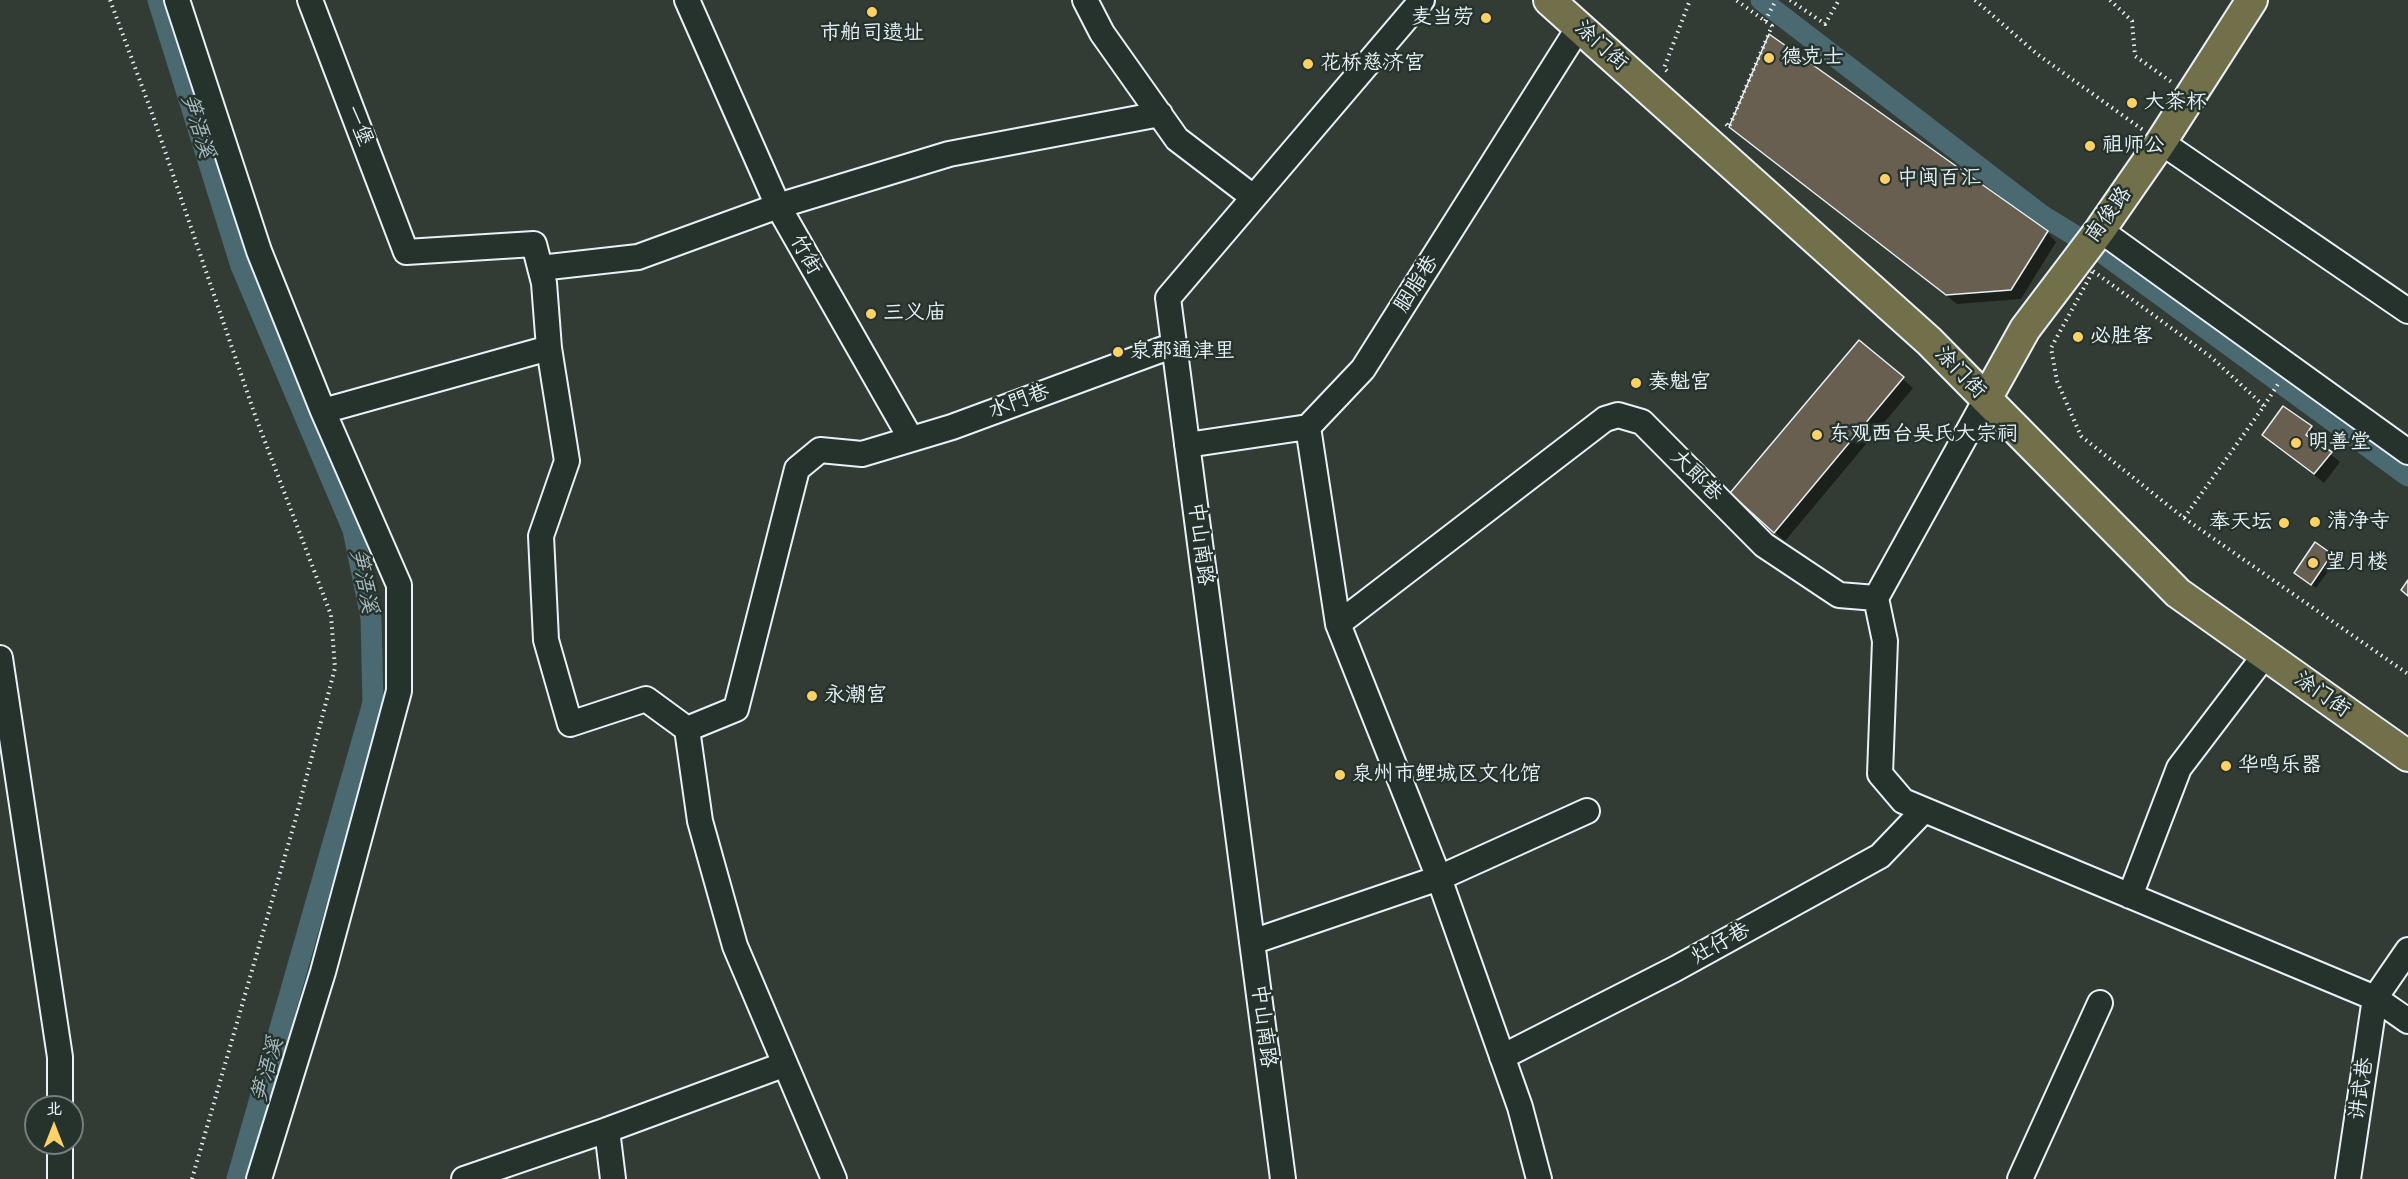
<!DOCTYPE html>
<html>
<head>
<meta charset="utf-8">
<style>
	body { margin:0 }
	#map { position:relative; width:2408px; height:1179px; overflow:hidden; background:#333c34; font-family:Itim,"LXGW WenKai TC",sans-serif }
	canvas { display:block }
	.north { position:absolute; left:24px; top:1095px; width:60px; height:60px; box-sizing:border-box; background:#26332d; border:2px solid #747f7e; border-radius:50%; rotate:0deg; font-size:16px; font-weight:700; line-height:24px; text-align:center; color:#e8f1f8 }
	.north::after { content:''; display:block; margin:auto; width:21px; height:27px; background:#ffd166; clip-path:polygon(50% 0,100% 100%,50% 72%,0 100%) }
</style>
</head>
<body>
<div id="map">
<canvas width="2408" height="1179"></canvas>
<div class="north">北</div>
</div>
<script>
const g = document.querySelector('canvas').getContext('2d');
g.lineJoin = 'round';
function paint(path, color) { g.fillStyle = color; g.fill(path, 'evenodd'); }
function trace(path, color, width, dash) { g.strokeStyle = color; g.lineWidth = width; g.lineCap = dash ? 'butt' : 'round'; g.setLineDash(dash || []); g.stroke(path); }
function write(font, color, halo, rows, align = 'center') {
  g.font = font + ' Itim,"LXGW WenKai TC",sans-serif'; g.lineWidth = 5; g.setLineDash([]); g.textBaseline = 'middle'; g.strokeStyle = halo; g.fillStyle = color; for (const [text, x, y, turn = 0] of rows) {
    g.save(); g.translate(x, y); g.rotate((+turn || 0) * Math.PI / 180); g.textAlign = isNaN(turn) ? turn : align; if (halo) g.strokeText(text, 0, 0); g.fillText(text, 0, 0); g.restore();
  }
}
const shadow = new Path2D(`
	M1731,126L2047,232L2056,242L2021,299L1957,304Z
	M1860,342L1913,388L1785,541L1741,503Z
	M2283,408L2311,427L2321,437L2317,443L2340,462L2324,483L2264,435Z
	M2315,544L2336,560L2316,588L2295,573Z`);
const canal = new Path2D(`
	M158,0L241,266L353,530L371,618L373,703L237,1179
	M1761,0L2043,216L2074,235
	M2104,254L2408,476`);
const building = new Path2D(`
	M1769,34L2048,231L2011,290L1946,295L1729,127Z
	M1859,340L1904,377L1774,533L1730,493Z
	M2283,406L2312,426L2306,435L2332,452L2314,474L2262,435Z
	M2315,542L2332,554L2311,585L2294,573Z
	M2408,580V596L2401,590Z`);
const path = new Path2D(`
	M110,0L153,116L256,418L331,615L335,668L295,821L192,1179
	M1790,0L1825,24L1839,0
	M1975,0L2037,54L2143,130
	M2110,0L2132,21L2135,56L2173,83
	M1765,21L1776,0
	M1667,71L1664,68L1690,0
	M1726,124L1729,127L1772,26L1736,0
	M2093,271L2211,357L2264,406L2184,518L2081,436L2057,381L2051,348Z
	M2264,406L2278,384
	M2184,518L2408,674`);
const minor = new Path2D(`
	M177,0L259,251L323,411L399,585V691L323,972L259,1179
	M310,0L406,252L534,244L544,283L549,348L567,461L541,536L546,640L570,724L646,699L687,729
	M687,0L778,206L911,439
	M1085,0L1102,33L1177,139L1253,197
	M2161,142L2408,311
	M2100,230L2408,452
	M540,268L638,257L778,206L949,154L1160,114
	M323,411L549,348
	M1308,427L1338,624L1439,878L1520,1107L1539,1179
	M1187,445L1308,427L1363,369L1579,27
	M1876,598L1885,641L1880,774L1903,801L2375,998L2348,1179
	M1338,624L1605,419L1618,415L1642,422L1764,545L1839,595L1876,598L1986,399
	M0,658L60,1057V1107
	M2130,896L2179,768L2265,655
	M1252,942L1439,878L1587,811
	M2408,950L2375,998L2408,1021
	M1502,1057L1675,969L1880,856L1924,810
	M607,1130L613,1179
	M60,1179V1143
	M464,1179L607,1130L783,1065
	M834,1179L735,946L700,821L687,729L736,709L797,469L820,450L862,454L952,427L1174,345
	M1283,1179L1168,298L1422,0
	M2020,1179L2100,1003`);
const major = new Path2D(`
	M1549,0L1929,341L2178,593L2408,756
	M1986,399L2025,329L2100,230L2161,142L2252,0`);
const markers = [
	[872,12,6,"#ffd166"],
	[1486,18,6,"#ffd166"],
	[1769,58,6,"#ffd166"],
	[1308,64,6,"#ffd166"],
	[2132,103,6,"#ffd166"],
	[2090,146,6,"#ffd166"],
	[1885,179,6,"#ffd166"],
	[871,314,6,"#ffd166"],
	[2078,337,6,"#ffd166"],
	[1118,352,6,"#ffd166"],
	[1636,383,6,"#ffd166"],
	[1817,435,6,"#ffd166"],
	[2296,443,6,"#ffd166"],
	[2315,522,6,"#ffd166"],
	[2284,523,6,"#ffd166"],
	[2313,563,6,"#ffd166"],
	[812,696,6,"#ffd166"],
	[2226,766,6,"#ffd166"],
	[1340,775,6,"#ffd166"]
];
const poiNames = [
	["麦当劳",1474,18,"right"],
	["市舶司遗址",872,34,"center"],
	["德克士",1781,58],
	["花桥慈济宫",1320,64],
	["大茶杯",2144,103],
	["祖师公",2102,146],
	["中闽百汇",1897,179],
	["三义庙",883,314],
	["必胜客",2090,337],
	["泉郡通津里",1130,352],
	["奏魁宫",1648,383],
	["东观西台吴氏大宗祠",1829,435],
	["明善堂",2308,443],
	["清净寺",2327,522],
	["奉天坛",2272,523,"right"],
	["望月楼",2325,563],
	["永潮宫",824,696],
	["华鸣乐器",2238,766],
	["泉州市鲤城区文化馆",1352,775]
];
const streetNames = [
	["涂门街",1601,46,42],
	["一堡",358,126,69],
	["南俊路",2109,215,-54],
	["竹街",805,255,60],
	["胭脂巷",1417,284,-58],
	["涂门街",1960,373,46],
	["水門巷",1019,402,-20],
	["大郎巷",1696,476,45],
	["中山南路",1200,544,83],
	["涂门街",2322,695,35],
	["灶仔巷",1721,944,-29],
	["中山南路",1263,1026,83],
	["讲武巷",2362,1089,-82]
];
const waterNames = [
	["笋浯溪",197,126,73],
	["笋浯溪",363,581,79],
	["笋浯溪",268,1070,-74]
];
paint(shadow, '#0007');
trace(canal, '#4a6971', 21);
paint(building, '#685f51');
trace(building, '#e8f1f8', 1.5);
trace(minor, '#e8f1f8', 28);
trace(major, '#e8f1f8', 34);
trace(path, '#e8f1f8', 4, [1.5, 4.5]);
trace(minor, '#26332d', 24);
trace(major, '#71704a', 30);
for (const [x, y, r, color] of markers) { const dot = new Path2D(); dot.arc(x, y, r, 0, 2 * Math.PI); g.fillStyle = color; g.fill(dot); trace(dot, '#26332d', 2); }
write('21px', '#e8f1f8', '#26332d', poiNames, 'left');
write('21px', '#e8f1f8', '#26332d', streetNames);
write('italic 22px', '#a9bbc2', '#26332d', waterNames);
</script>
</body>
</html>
